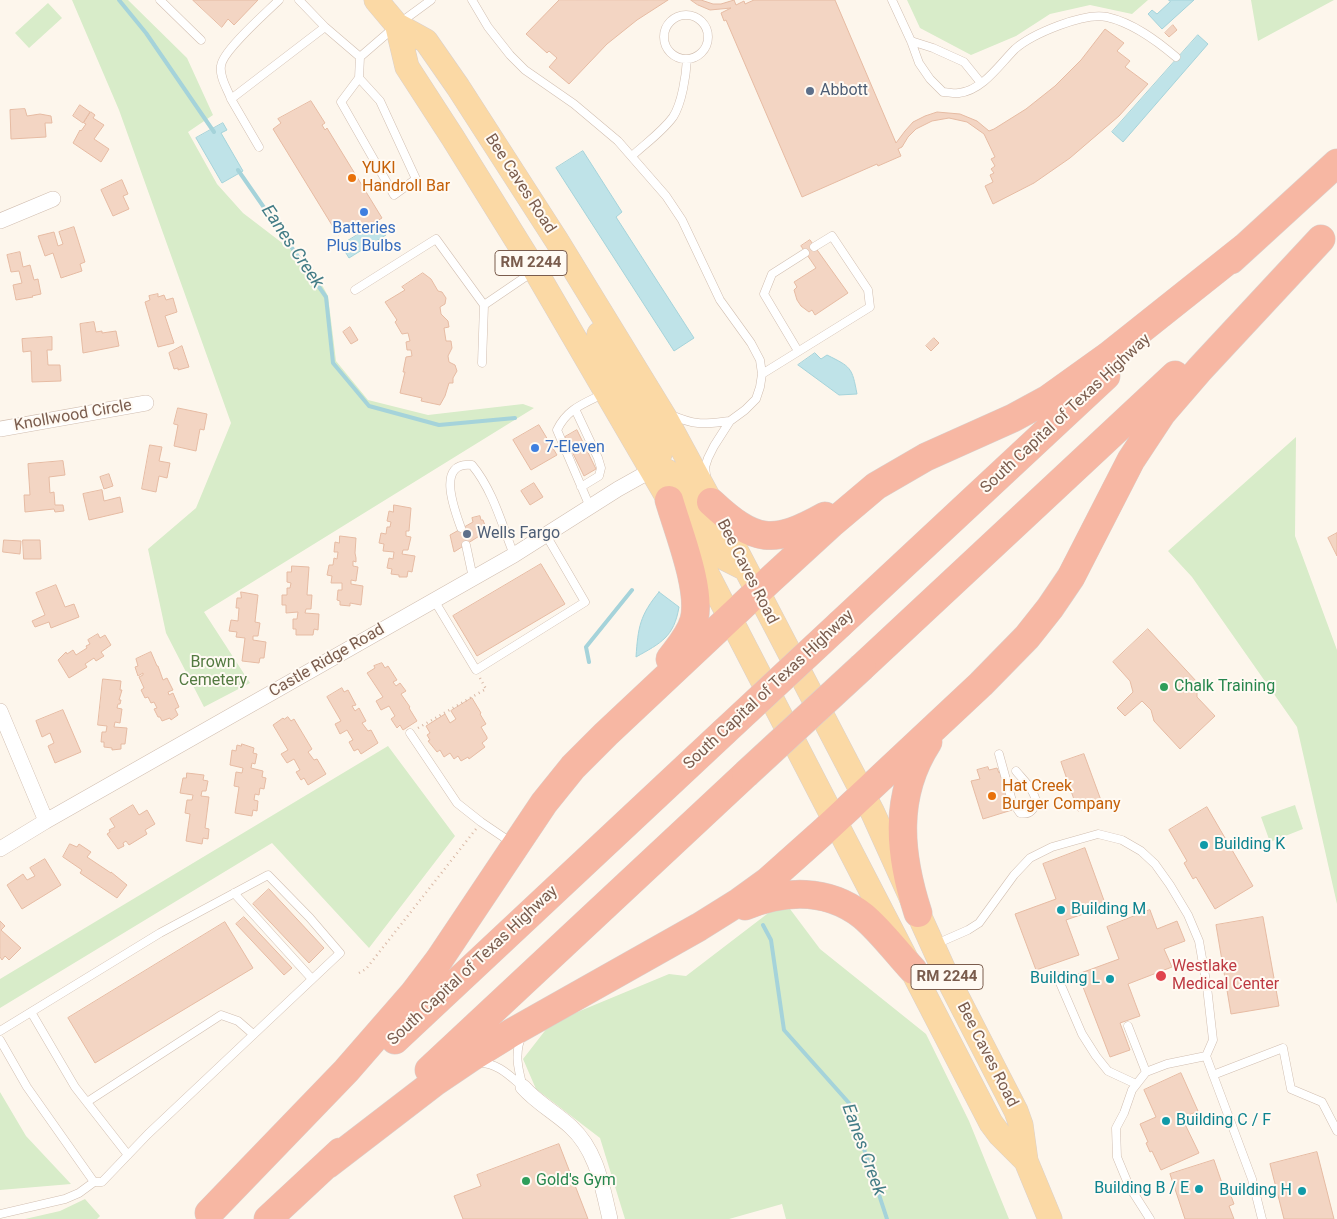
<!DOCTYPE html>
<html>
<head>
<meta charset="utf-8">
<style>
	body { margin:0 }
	canvas { display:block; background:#fdf6ec }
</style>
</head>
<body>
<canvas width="1337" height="1219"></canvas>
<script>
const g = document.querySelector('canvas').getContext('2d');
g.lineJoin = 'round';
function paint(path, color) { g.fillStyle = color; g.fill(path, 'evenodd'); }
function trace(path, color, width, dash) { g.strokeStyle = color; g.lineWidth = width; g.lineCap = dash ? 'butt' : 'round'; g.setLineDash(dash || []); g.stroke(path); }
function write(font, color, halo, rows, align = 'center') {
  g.font = font + ' Roboto,sans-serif'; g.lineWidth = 4; g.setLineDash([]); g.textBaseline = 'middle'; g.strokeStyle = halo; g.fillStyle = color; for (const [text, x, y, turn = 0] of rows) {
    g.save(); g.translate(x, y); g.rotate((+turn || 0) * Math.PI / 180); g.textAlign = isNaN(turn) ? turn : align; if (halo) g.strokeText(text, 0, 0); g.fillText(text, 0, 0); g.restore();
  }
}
const green = new Path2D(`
	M72,0H128L187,58L213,115L188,132L217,184L243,213L311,265L328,296L336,361L368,400L428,415L523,404L534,408L204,612L250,683L204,707L166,633L148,549L196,508L231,423L119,110Z
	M907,0H1148L1132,14L1090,5L1050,14L1016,36L971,55L920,28Z
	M1251,0H1334L1258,41Z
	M48,3L62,18L29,48L15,33Z
	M1296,437L1295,536L1337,650V904L1297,727L1192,577L1168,551Z
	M388,746L455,836L369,948L272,843L0,1008V979Z
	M1295,805L1303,829L1270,842L1261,817Z
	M784,901L820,949L926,1034L969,1121L1009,1219H786L782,1204L729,1219H625L600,1138L536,1089L523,1059L551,1023L669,974L686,976Z
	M0,1092L26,1136L71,1184L0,1190Z
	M85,1199L100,1216L97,1219H25L60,1211Z`);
const water = new Path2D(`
	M1169,0H1194L1162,29L1148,14L1152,10L1157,14L1170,2Z
	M1198,35L1208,44L1123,142L1112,132Z
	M223,123L227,130L221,133L243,171L222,183L196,138Z
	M583,151L622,212L616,217L694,338L674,351L556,168Z
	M377,223L386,235L349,258L341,245Z
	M815,353L821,359L827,355C851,367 852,367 857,394L839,395L798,365Z
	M659,592L679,607C674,637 661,643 636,657C638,627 640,615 659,592Z`);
const stream = new Path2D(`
	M119,0L146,33L214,132
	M238,170L326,297L333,363L369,406L439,425L515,418
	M589,662L586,647L632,590
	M763,925L771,940L784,1030L849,1103L887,1219`);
const building = new Path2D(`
	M193,0H258L234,25L228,19L222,27Z
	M668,0L637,20L607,44L569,84L549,67L557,58L549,51L547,53L526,34L559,0Z
	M691,0H701L713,4H721L734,0L736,5L744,1L745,4L754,0H835L896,143L905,131L913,122L925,116L937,112L960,114L977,121L989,131L994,129L1026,109L1055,86L1081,60L1105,29L1124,43L1117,51L1130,61L1125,67L1148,84L1119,116L1070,158L1034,183L993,204L985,186L993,182L990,175L994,173L991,169L995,166L991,159L995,157L984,134L967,122L949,118L932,121L916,129L908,137L902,147L898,149L901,156L878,166L877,164L802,197L726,20L724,21L721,13L731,8L710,10L698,5Z
	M1173,25L1177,30L1169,37L1165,33Z
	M311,101L325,123L322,125L325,130L327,128L382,218L359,232L355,224L338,235L273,129L281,123L278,119Z
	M80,105L90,112L83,123L73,116Z
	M25,109L27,116L40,114L51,116L52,123H45L46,137L11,139L10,110Z
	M91,112L95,115L93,118L104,125L94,139L109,149L101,162L73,143L80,130L81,131L86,124L84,123Z
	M122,180L128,194L123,196L129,209L113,216L101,190Z
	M74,227L85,262L80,264L82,271L61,278L53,253L45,256L38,236L54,232L58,246L63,244L59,232Z
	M810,240L848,293L815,315L812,310L809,312L801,306L797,300L794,290L797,287L794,282L816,268L801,246Z
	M20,252L23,267L30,265L34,280L38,279L41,294L32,296L33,297L16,300L13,285L22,283L19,271L11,272L7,255Z
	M423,273L431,279L438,291L442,292L446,298L445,304L440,307L441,314L448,321L449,327L444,328L446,341H451L452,348L448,356L449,362L455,365L457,371L453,378V383H449L445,396L440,405L421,401L422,398L400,393L405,372H403L406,357L412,356L411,350H407L406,342L410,341L408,333L402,334L395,322L397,320L385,302L405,290L402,287Z
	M158,294V297L164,295L166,300L173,298L177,312L165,316L174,343L158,347L145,302L150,300L149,296Z
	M94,322L96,332L102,331V333L116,331L119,346L83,353L80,324Z
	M350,327L358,340L351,344L343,332Z
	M52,337V350H47L48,365H60L61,381L32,382L31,351L23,352L22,339Z
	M934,338L939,343L931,351L926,346Z
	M182,346L189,367L178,370V368L174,369L169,353Z
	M178,408L207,414L204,430L200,429L196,451L174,446L178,425L174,424Z
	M539,425L557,455L531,470L513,440Z
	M577,430L596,469L584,476L565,437Z
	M150,445L162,447L159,461L170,463L167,478L159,476L156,492L142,489Z
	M63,461L65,475L49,477L50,493L54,492L55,505H63L64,511L55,512L54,509L25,512L24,495H30L28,464Z
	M109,474L113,486L104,489L100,477Z
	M534,483L543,497L530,505L521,491Z
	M102,490L104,501L120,497L123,512L89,520L83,494Z
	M394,505L411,508L409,531H406V536L411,537L408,550H403L402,554L415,556L412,572L408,571L407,577H399V575L391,574L392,569L387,568L389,558L393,559L394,552L383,551L384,544L379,543L381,533L386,534L387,527H390L391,522L387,521L389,511L393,512Z
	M480,516L481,520H483L486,528L483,529L484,533L454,552L450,535L473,522L472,518Z
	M1337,533V556L1328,538Z
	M340,536L356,538L355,553L356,558V562L353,561V566L358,567L356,581L351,580V584L363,586L361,605L350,603V606L340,605V601L337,600L338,590H342V583H331L332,576L327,575L329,565H333L334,558L337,559L338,552H334L335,542L339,543Z
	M4,540L21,541L20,554L3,552Z
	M23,540H40L41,559H24Z
	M541,564L565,604L477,656L453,616Z
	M292,566L309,567L307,595H312L311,609H306L305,613L319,614L318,630L314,629L313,635H296V629H293V619H297L298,612L286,613V605H282V595H287V588H290L291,583L287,582V572H291Z
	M56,585L65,607L74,604L79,617L51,628L49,622L35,627L32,621L45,615L36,593Z
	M241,592L258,595L255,622L260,623L258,636H253V640L266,642L264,658H260L259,663L242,661L245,638L236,637L237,632L229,631L231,620L238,621L239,608H236L237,598H241Z
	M1148,629L1197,682V697L1215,716L1180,749L1154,721L1151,710L1142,701L1125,716L1117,708L1133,692L1130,681L1113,662Z
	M98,634L100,638L105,635L111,645L101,652L104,656L96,661L94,658L85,664L87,667L69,678L58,660L66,652L67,654L73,650L76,655L87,648L86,646L90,644L88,640Z
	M151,652L157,666H158L163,680L167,678L173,690L168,692L169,695L173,693L179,707L175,709L178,715L171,720L170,718L162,721L160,717H158L154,709L157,708L154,702L151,703L148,697L145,698L141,690L144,688L139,677L143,675V673L138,676L135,667L138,666L136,659Z
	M382,663L385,668L388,666L397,680L393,682L396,686L400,683L406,691L401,694L410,707L409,708L417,721L403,730L400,725L397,728L391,719L395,716L389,706L381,710L376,701L383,697L367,673L375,668L374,666Z
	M103,679L121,681L120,690H122L119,700H121L120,704H118L117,708L122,709L120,723L115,722L114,727L127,728L125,744H121V749L112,750V748L104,747V742H101L102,732H106L107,726L98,725Z
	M342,688L344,692L348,690L356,705L352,706L355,711L359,708L366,721L362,723L368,731L371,730L378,743L361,754L358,749L354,751L349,742L353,740L347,730L340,734L335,724L341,721L327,697Z
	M472,698L481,713L480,714L486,724L481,727L487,737V739L482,743L485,747L469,759L468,757L461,761L458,756L454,759L450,753L444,757L440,750L437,752L428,741L430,740L427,735L430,733L426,726L445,714L450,723L456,719L451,711Z
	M63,710L81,752L55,763L48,746L54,743L50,733L42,737L36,721Z
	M288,717L291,721L294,719L312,749L308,752L314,760L317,759L326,774L308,785L304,778L301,780L296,772L300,770L294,759L287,763L281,754L288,750L273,725L283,718L284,719Z
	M242,744L254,748L253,753L257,754L255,764L252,763L251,768L263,771L262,777L266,778L264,789L260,788L259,795L255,794L254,800L258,801L257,811L253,810L252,816L235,813L239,787L234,786L236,772L242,773L243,768L230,765L232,750L236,751L237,745L241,746Z
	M1084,754L1102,803L1078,811L1061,762Z
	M988,767L989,770L997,768L999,773L1000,772L1012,810L983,819L971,781L980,779L977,770Z
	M187,773L204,775L203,780L208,781L206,791H202L201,796L209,797L205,828L209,829L208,839L203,838L202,844L186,841L190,814L185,813L187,800H192L193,795L180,793L183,778H186Z
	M133,805L139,815L147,810L155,824L145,830L147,834L129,845L126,841L123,843L124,846L118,849L107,834L110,832L109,830L115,827L110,819Z
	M1207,807L1253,886L1215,909L1196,877L1193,879L1184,863L1187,861L1169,830Z
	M70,844L77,847L79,844L91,852L87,857L111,873V872L127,885L117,898L80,873L82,870L63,857Z
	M1085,848L1106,906L1066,920L1079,955L1036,970L1015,914L1056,899L1043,864Z
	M45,859L61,885L22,909L7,885L23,874L27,880L35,876L30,868Z
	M269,889L324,948L309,963L253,904Z
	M1150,910L1157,929L1177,921L1185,941L1164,949L1172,967L1128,984L1140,1016L1120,1023L1130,1050L1110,1057L1078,974L1119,959L1107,927Z
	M244,917L292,968L284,975L236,924Z
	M1263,917L1279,1006L1231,1014L1216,925Z
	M0,921L5,926L1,930L21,948L9,960L5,956L2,960L0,957Z
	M225,922L253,968L95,1063L68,1018Z
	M1181,1073L1198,1111L1182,1118L1199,1153L1161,1170L1152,1151L1150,1152L1146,1143L1148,1142L1140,1124L1156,1117L1144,1090Z
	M559,1144L588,1219H463L454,1196L481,1186L477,1175Z
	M1317,1152L1334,1219H1284L1270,1164Z
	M1214,1160L1224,1189L1228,1188L1234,1204L1229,1206L1234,1219H1185L1170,1174Z`);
const path = new Path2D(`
	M418,728L486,689L480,678
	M359,973L366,969L476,829`);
const lane = new Path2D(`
	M160,0L201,40
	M279,0C267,12 222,51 221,66C219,77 228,90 231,99L325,27
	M299,0L325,27L360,57
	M472,0L488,27L510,55L525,70L574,104L618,141L666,196L682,220L720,300L751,343L760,360L762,374L760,387L756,399L745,410L730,421L714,446L708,458L705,467L706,475
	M892,0L911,41L919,63L930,79L943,92C948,92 954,94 959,93C983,90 999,65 1015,49C1032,34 1084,12 1107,17C1133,23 1156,40 1176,57
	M664 37a22 22 0 1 1 44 0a22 22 0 1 1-44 0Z
	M911,41L933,48L964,62L981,83
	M359,78L380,101L416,179L394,195L341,102L359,78L360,57L397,25L431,0
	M231,99L259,147
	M632,156C646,143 662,132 673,117C682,103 686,76 687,59
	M355,290L436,239L484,305L534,271
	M798,351L764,294L772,274L805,253
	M482,363L484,305
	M762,374L870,307L868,290L832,236L814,247
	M575,409L598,458L601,468L599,476L581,487
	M671,415C697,426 703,424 730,421
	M590,507L557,430C567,409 583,404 603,394
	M461,528C455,511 435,461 472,465C493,490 502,525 514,555
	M466,545L473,578
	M434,600L476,670L585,602L546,535
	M410,733L457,803L481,822L512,843
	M999,754L1012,801L1020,813C1024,814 1028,814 1031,811C1045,799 1023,780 1016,771
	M234,893L312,979
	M936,944L968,930L979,923L1014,875L1030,858L1052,847L1098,834L1122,840L1141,851L1155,864L1170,885L1188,915L1199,941L1207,987L1213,1040L1206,1056L1252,1179L1262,1219
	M1057,976L1082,1034L1096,1056L1108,1071L1136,1084
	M31,1012L75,1087L128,1155
	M1128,1026L1146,1072
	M0,1031L160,933L268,875L310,918L340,953L148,1134L102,1182H94L79,1193L65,1199L0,1214
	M522,1035C514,1053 518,1069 523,1087
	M0,1040L27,1087L94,1182
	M478,1063C497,1062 510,1076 523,1087
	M1213,1075L1283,1048L1291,1089L1322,1102L1337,1131
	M87,1102L221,1015L238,1021L253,1034
	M1150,1219L1129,1186L1117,1157L1116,1128L1124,1113L1132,1090L1146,1072L1167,1064L1206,1056`);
const street = new Path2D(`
	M0,221L53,199
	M0,429L146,403
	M0,711L46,821
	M0,849L46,821L514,555L618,489L652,470
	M523,1087C537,1103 556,1113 571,1127C597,1151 602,1186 610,1219`);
const primary = new Path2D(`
	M376,0L397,25L426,41L458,87L557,241L666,419L711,502L872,811L948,979L1016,1111L1021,1125L1026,1161L1050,1219
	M397,25L407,67L453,138L535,270L669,500L991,1123L1000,1135L1026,1161
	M599,334L618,373L659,442L660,454L652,470
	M652,470L667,471L677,478L714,546L726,559L744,568`);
const highway = new Path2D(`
	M1231,260L1337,163
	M669,500C678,531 702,590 694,620C690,635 679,647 670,659
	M711,502C755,543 773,545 825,516
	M840,624L1106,376
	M862,667L1175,375
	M745,906C785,890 827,888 863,916C881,931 897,953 913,970
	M918,913C899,854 893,796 928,742
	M395,1040L724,732
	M429,1070L746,774
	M327,1165L435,1082L472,1057L511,1033L699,927L739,902L768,881L824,831L981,684L1027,637L1050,608L1071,577L1131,460L1162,413L1200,369L1321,239
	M209,1213L346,1071L414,993L439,960L544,803L573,767L606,734L770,580L831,524L876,486L926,457L1013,418L1048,399L1108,356L1245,247
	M268,1219L340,1152`);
const highwayBridge = new Path2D(`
	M724,732L840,624
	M746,774L862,667`);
const markers = [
	[810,91,5,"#5c6f8a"],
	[352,178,5,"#e8710a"],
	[364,212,5,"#3f7fe0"],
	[535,448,5,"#3f7fe0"],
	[467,534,5,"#5c6f8a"],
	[1164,687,5,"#2e9e5b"],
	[992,796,5,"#e8710a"],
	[1204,845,5,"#0f9aa8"],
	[1061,910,5,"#0f9aa8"],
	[1161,976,6,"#e0444e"],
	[1110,979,5,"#0f9aa8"],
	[1166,1121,5,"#0f9aa8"],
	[526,1181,5,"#2e9e5b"],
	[1199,1189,5,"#0f9aa8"],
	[1302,1191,5,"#0f9aa8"]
];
const shields = [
	[531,263,72],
	[947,977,72]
];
const shieldNames = [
	["RM 2244",531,263],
	["RM 2244",947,977]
];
const serviceNames = [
	["Abbott",820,91],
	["Wells Fargo",477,534]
];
const foodNames = [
	["YUKI",362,169],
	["Handroll Bar",362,187],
	["Hat Creek",1002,787],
	["Burger Company",1002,805]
];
const streetNames = [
	["Bee Caves Road",520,184,57],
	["South Capital of Texas Highway",1066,414,-43],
	["Knollwood Circle",73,416,-10],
	["Bee Caves Road",747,572,63],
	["Castle Ridge Road",327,661,-30],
	["South Capital of Texas Highway",769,690,-43],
	["South Capital of Texas Highway",473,966,-43],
	["Bee Caves Road",987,1055,63]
];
const shopNames = [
	["Batteries",364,229],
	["Plus Bulbs",364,247],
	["7-Eleven",545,448,"left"]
];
const parkNames = [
	["Brown",213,663],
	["Cemetery",213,681]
];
const leisureNames = [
	["Chalk Training",1174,687],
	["Gold's Gym",536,1181]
];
const cultureNames = [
	["Building K",1214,845],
	["Building M",1071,910],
	["Building L",1100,979,"right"],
	["Building C / F",1176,1121],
	["Building B / E",1189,1189,"right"],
	["Building H",1292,1191,"right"]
];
const healthNames = [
	["Westlake",1172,967],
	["Medical Center",1172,985]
];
const waterNames = [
	["Eanes Creek",292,247,56],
	["Eanes Creek",863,1150,70]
];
paint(green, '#d8ecc9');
paint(water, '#bfe3e8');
trace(water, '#a5d3da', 1);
trace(stream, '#a5d3da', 4);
paint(building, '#f3d5c3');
trace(building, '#e6bba3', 1);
trace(lane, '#d1beb0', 9);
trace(street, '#d1beb0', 16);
trace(primary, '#dad1cd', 25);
trace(highway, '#dad1cd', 29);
trace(path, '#d9b8a5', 2.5, [1, 4]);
trace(lane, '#fff', 8);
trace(street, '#fff', 15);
trace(primary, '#fbd9a5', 24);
trace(highway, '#f7b7a3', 28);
trace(highwayBridge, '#dad1cd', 29, []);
trace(highwayBridge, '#f7b7a3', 28);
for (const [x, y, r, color] of markers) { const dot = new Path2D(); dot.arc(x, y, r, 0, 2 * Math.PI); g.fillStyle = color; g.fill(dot); trace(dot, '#fffaf3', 2); }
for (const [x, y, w] of shields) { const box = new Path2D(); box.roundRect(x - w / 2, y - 12.5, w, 25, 4); g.fillStyle = '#fffaf3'; g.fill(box); trace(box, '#7a5c4d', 1); }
write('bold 15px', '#7a5c4d', null, shieldNames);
write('16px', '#4e5e75', '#fffaf3', serviceNames, 'left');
write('16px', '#c56008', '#fffaf3', foodNames, 'left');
write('16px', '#7a5c4d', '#fffaf3', streetNames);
write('16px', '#366cbe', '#fffaf3', shopNames);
write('16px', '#537a41', '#fffaf3', parkNames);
write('16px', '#27864d', '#fffaf3', leisureNames, 'left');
write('16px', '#0d838f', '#fffaf3', cultureNames, 'left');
write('16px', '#be3a42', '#fffaf3', healthNames, 'left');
write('italic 18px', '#437c86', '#fffaf3', waterNames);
</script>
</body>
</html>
